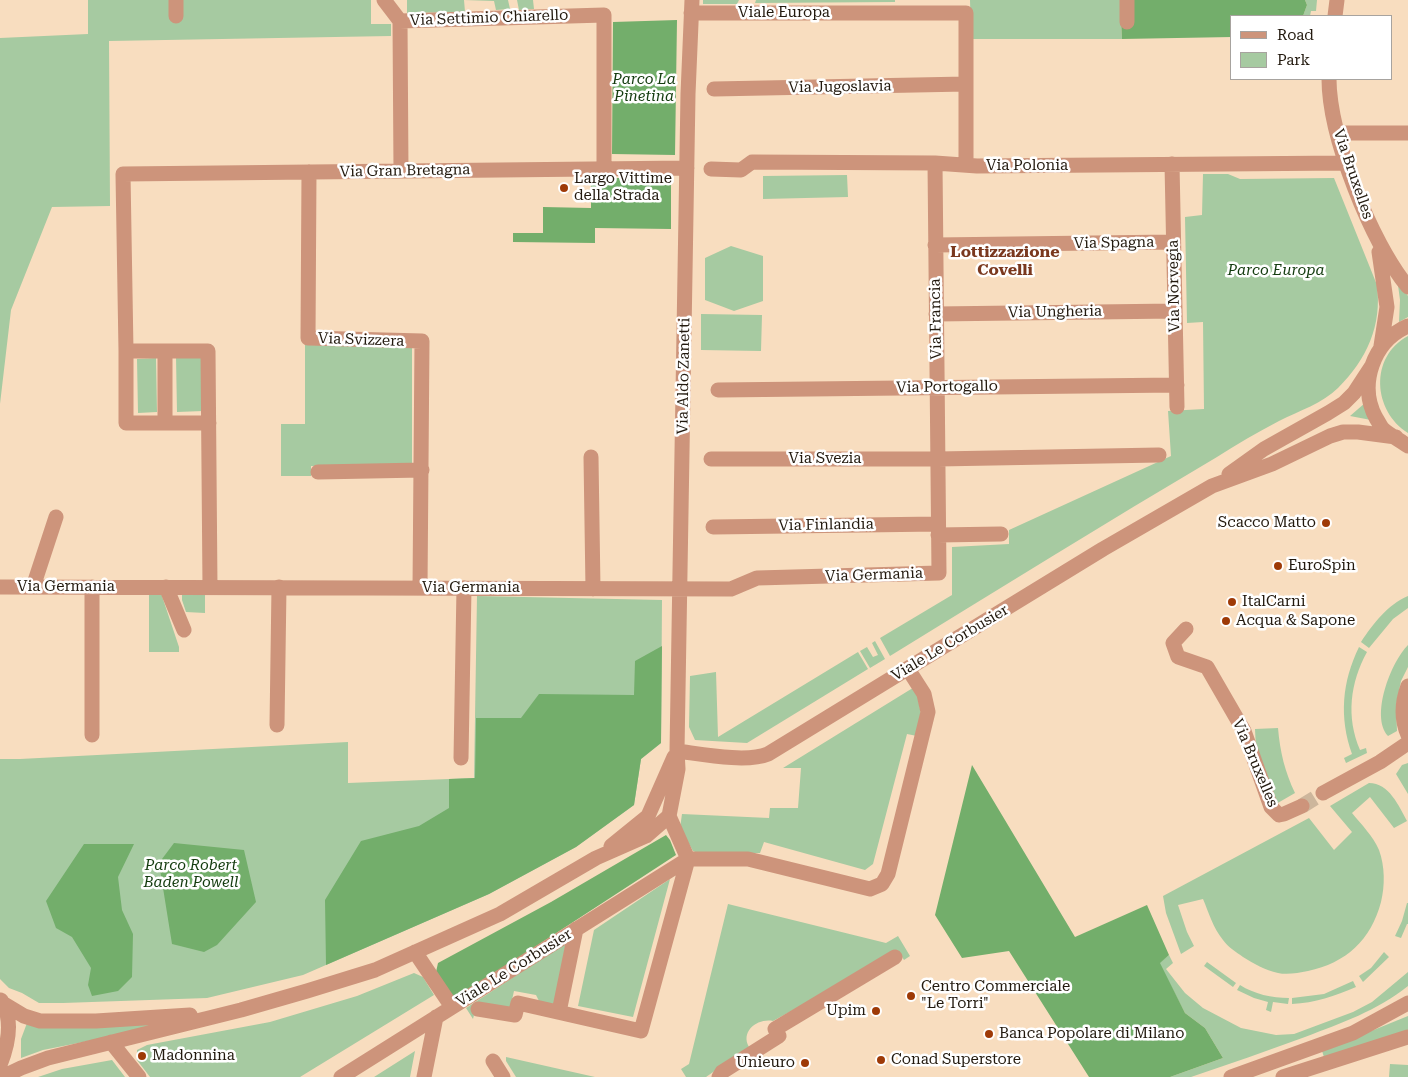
<!DOCTYPE html>
<html>
<head>
<meta charset="utf-8">
<style>
	body { margin:0 }
	#map { position:relative; width:1408px; height:1077px; overflow:hidden; background:#f8ddbf; font-family:"Roboto Serif",serif }
	canvas { display:block }
	.legend { position:absolute; left:1230px; top:15px; width:162px; height:65px; box-sizing:border-box; background:#fff; border:1px solid #a7a39f; margin:0; padding:6px 9px; list-style:none; font-size:15px; color:#22190e }
	.legend li { display:flex; align-items:center; gap:10px; height:25px }
	.legend b { width:25px; border:1px solid #a7a39f }
</style>
</head>
<body>
<div id="map">
<canvas width="1408" height="1077"></canvas>
<ul class="legend">
<li><b style="height:6px;background:#cd947b"></b>Road</li>
<li><b style="height:14px;background:#a6caa1"></b>Park</li>
</ul>
</div>
<script>
const g = document.querySelector('canvas').getContext('2d');
g.lineJoin = 'round';
function paint(path, color) { g.fillStyle = color; g.fill(path, 'evenodd'); }
function trace(path, color, width, dash) { g.strokeStyle = color; g.lineWidth = width; g.lineCap = dash ? 'butt' : 'round'; g.setLineDash(dash || []); g.stroke(path); }
function write(font, color, halo, rows, align = 'center') {
  g.font = font + ' "Roboto Serif",serif'; g.lineWidth = 5; g.setLineDash([]); g.textBaseline = 'middle'; g.strokeStyle = halo; g.fillStyle = color; for (const [text, x, y, turn = 0] of rows) {
    g.save(); g.translate(x, y); g.rotate((+turn || 0) * Math.PI / 180); g.textAlign = isNaN(turn) ? turn : align; if (halo) g.strokeText(text, 0, 0); g.fillText(text, 0, 0); g.restore();
  }
}
const green = new Path2D(`
	M88,0H371V24H391V36L109,41L110,206L52,207L11,310L0,404V38L88,34Z
	M407,0H508L510,9L496,10L494,1L464,0L465,12L407,13Z
	M517,0H533L534,9L519,10Z
	M703,0H739L737,4H703Z
	M756,0H895V2L755,3Z
	M970,0H1120L1122,39H971Z
	M1305,0H1317L1316,11H1311L1310,16H1303L1307,5Z
	M1203,174H1228L1240,179L1334,178L1377,285C1382,326 1367,359 1338,388C1323,403 1299,411 1279,421C1258,432 1237,444 1217,457C1107,522 999,589 890,656L880,638L952,595V547L1009,544V530L1171,456L1168,411L1204,409L1203,322L1187,323L1185,217L1202,215Z
	M847,175L848,197L763,199V176Z
	M731,246L763,256V301L734,311L705,300V258Z
	M1400,284L1408,296V317L1399,322L1400,300L1398,285Z
	M701,314L762,315L761,351L701,350Z
	M1408,336V433C1373,411 1369,357 1408,336Z
	M305,345L412,346V466H311V476H281V424H305Z
	M176,357H202L203,411L177,412Z
	M156,358L157,412L138,413L137,359Z
	M1365,403L1371,420L1350,416Z
	M182,590L205,591V613L186,612L182,600Z
	M149,593H161L179,647V652H149Z
	M477,596L662,600L661,743L641,759L634,805L576,847L489,894L303,975L207,998L63,1003H39L22,993L9,988L0,979V759H20L348,742V783L474,778Z
	M1408,596V608L1393,619L1369,648L1361,642C1373,624 1387,605 1408,596Z
	M875,641L885,659L870,668L860,651L867,647L873,657L878,655L872,643Z
	M1408,645V667L1401,681L1396,706L1397,731L1388,736C1370,716 1391,662 1408,645Z
	M1359,647L1367,652C1350,683 1346,717 1360,750L1366,748L1367,753L1346,763L1344,758L1352,754C1339,717 1342,682 1359,647Z
	M858,652L868,669L747,743L695,740L689,727L690,676L716,672L718,737Z
	M916,686L921,715L917,736L907,734L873,864L865,870L764,842L760,853L700,854L693,851L680,828L682,814L769,818L770,808H798L801,768H783Z
	M1278,728C1280,752 1285,772 1295,793L1276,804L1256,749L1255,729Z
	M1408,763V794L1396,774L1402,765Z
	M1369,783C1389,783 1399,806 1407,821L1394,828L1370,797L1352,813C1361,824 1373,836 1379,850C1385,866 1385,886 1381,902C1371,940 1346,963 1308,971C1298,973 1287,975 1278,973C1265,970 1254,964 1243,957C1236,952 1228,947 1223,940C1213,928 1209,913 1203,899L1178,905L1187,932L1194,946L1181,954L1166,913L1163,896L1309,818L1334,850L1352,832L1330,806Z
	M670,879L633,1017L578,1006L594,930Z
	M1407,903H1408V924H1407L1401,938L1395,936L1402,921Z
	M728,904L886,943L898,936L910,956L904,960L899,952L773,1021C758,1018 740,1031 749,1047L706,1077H686L681,1069L689,1064Z
	M566,943L554,1005L540,1003L536,995L514,991L510,1009L477,1003L473,1019L466,1008Z
	M1384,952L1389,957L1363,982L1359,976L1371,968Z
	M1169,955L1173,963L1166,969L1185,993L1203,1008L1241,1028L1276,1035L1294,1034L1353,1012L1372,1002L1408,972V986C1377,1011 1341,1023 1305,1037C1267,1051 1229,1064 1191,1077H1170L1223,1058L1205,1028L1185,1013L1159,963Z
	M1207,962L1236,983L1233,987L1204,966Z
	M414,973L423,977L434,995L300,1077H150L137,1060V1050L147,1045L270,1022L357,996Z
	M1353,981L1356,987C1335,996 1315,1003 1292,1004V998L1324,994Z
	M1240,985C1254,994 1272,998 1289,998L1288,1004L1273,1002L1271,1012L1266,1010L1268,1002L1254,998L1237,990Z
	M1408,1016V1030L1324,1057L1322,1051Z
	M153,1022L154,1028L43,1050L21,1058V1039L27,1023Z
	M415,1051L410,1077H374Z
	M506,1057L595,1077H516L506,1061Z
	M112,1060L125,1077H38L62,1069Z
	M1390,1064L1408,1065V1077H1389Z`);
const forest = new Path2D(`
	M1120,0H1305L1307,5L1303,16H1232V37L1122,39Z
	M677,20L675,155L612,154L613,22Z
	M591,178H671V229L595,228V243L513,242V233H543V207L591,208Z
	M662,646L661,743L641,759L634,805L576,847L489,894L326,965L325,900L361,841L419,826L449,808V779L475,778L476,718H521L539,694L634,695L635,661Z
	M972,765L1075,937L1147,905L1169,955L1160,963L1185,1013L1205,1028L1223,1058L1170,1077H1089L1009,951L962,958L935,915Z
	M666,835L670,840L676,855L455,999L436,972L438,963L551,902Z
	M174,843L244,850L256,902L217,945L204,952L172,944L159,863Z
	M84,844H134L118,877L122,910L133,934L132,977L118,991L92,996L88,985L91,968L72,937L56,928L46,901Z`);
const minorTunnel = new Path2D(`
	M1302,806L1323,793`);
const minor = new Path2D(`
	M176,0V16
	M384,0L400,21L604,15V169
	M691,13H966V165
	M1335,16L1337,0
	M400,21L401,171
	M1127,22V0
	M1329,79C1329,136 1371,243 1408,287
	M714,89L966,84
	M1337,133H1408
	M1172,164L1177,407
	M711,169L741,170L752,162L935,163L977,166L1346,163
	M309,172L308,338L422,341L420,588
	M935,245L1173,242
	M1379,252L1387,307L1381,346
	M936,314L1175,311
	M1408,326C1373,341 1358,385 1376,418C1378,421 1380,425 1382,428C1389,435 1400,440 1408,446
	M126,351V423H209
	M165,351V423
	M718,390L1177,385
	M591,457L593,589
	M711,459H938L1159,455
	M318,472L422,470
	M1229,474L1264,449L1328,413L1344,403L1354,393L1371,367
	M713,527L938,524
	M938,535L1001,534
	M0,587L731,589L757,578L939,573L935,163
	M33,587L56,517
	M166,587L184,630
	M210,587L208,351H126L123,174L687,168
	M1186,629L1173,643L1178,657L1207,667L1244,731L1271,807L1279,815L1284,814L1302,806
	M1408,686C1402,702 1401,719 1408,735
	M277,725L279,587
	M92,735V587
	M677,751C701,754 746,763 768,754L1103,549L1212,486L1272,464L1330,436L1343,432H1358L1396,437
	M461,758L464,588
	M1323,793L1380,762L1408,743
	M611,846L648,816L674,757
	M415,952L452,1007
	M4,1004L24,1016L40,1021H96L190,1015
	M478,1009L515,1015L518,1003L641,1031L688,859L669,816
	M559,1012L576,929
	M111,1042L139,1077
	M493,1061L503,1077
	M0,1065C8,1045 14,1020 1,1000
	M2,1077L21,1068L48,1058L241,1010L307,991L375,970L500,914L596,858L646,836L669,816L678,769L677,751L688,94L692,0
	M341,1077L688,859H748L870,889L882,884L888,874L928,712L924,694L908,669
	M424,1077L436,1017
	M719,1077L722,1072L779,1036L775,1029L895,957
	M1231,1077L1353,1033L1408,1003
	M1283,1077L1408,1037`);
const markers = [
	[564,188,5,"#9e3a07"],
	[1326,523,5,"#9e3a07"],
	[1278,566,5,"#9e3a07"],
	[1232,602,5,"#9e3a07"],
	[1226,621,5,"#9e3a07"],
	[911,996,5,"#9e3a07"],
	[876,1011,5,"#9e3a07"],
	[989,1034,5,"#9e3a07"],
	[142,1056,5,"#9e3a07"],
	[881,1060,5,"#9e3a07"],
	[805,1063,5,"#9e3a07"]
];
const streetNames = [
	["Viale Europa",784,13],
	["Via Settimio Chiarello",489,18,-2],
	["Via Jugoslavia",840,87,-1],
	["Via Polonia",1027,166],
	["Via Gran Bretagna",405,171,-1],
	["Via Bruxelles",1353,174,71],
	["Via Spagna",1114,243,-1],
	["Via Norvegia",1174,286,-91],
	["Via Ungheria",1055,312,-1],
	["Via Francia",936,319,-91],
	["Via Svizzera",361,340,2],
	["Via Aldo Zanetti",684,376,-89],
	["Via Portogallo",947,387,-1],
	["Via Svezia",825,459],
	["Via Finlandia",826,525,-1],
	["Via Germania",874,575,-2],
	["Via Germania",66,587],
	["Via Germania",471,588],
	["Viale Le Corbusier",950,643,-31],
	["Via Bruxelles",1255,763,67],
	["Viale Le Corbusier",514,968,-32]
];
const parkNames = [
	["Parco La",644,80],
	["Pinetina",644,97],
	["Parco Europa",1276,271],
	["Parco Robert",191,866],
	["Baden Powell",191,883]
];
const poiNames = [
	["Largo Vittime",574,179],
	["della Strada",574,196],
	["Scacco Matto",1316,523,"right"],
	["EuroSpin",1288,566],
	["ItalCarni",1242,602],
	["Acqua & Sapone",1236,621],
	["Centro Commerciale",921,987],
	["\"Le Torri\"",921,1004],
	["Upim",866,1011,"right"],
	["Banca Popolare di Milano",999,1034],
	["Madonnina",152,1056],
	["Conad Superstore",891,1060],
	["Unieuro",795,1063,"right"]
];
const neighbourhoodNames = [
	["Lottizzazione",1005,252],
	["Covelli",1005,270]
];
paint(green, '#a6caa1');
paint(forest, '#73ae6b');
trace(minorTunnel, '#cdb69c', 15, [15, 8]);
trace(minor, '#cd947b', 15);
for (const [x, y, r, color] of markers) { const dot = new Path2D(); dot.arc(x, y, r, 0, 2 * Math.PI); g.fillStyle = color; g.fill(dot); trace(dot, '#fff', 2); }
write('15px', '#22190e', '#fff', streetNames);
write('italic 15px', '#133b0e', '#fff', parkNames);
write('15px', '#22190e', '#fff', poiNames, 'left');
write('bold 16px', '#7a381e', '#fff', neighbourhoodNames);
</script>
</body>
</html>
